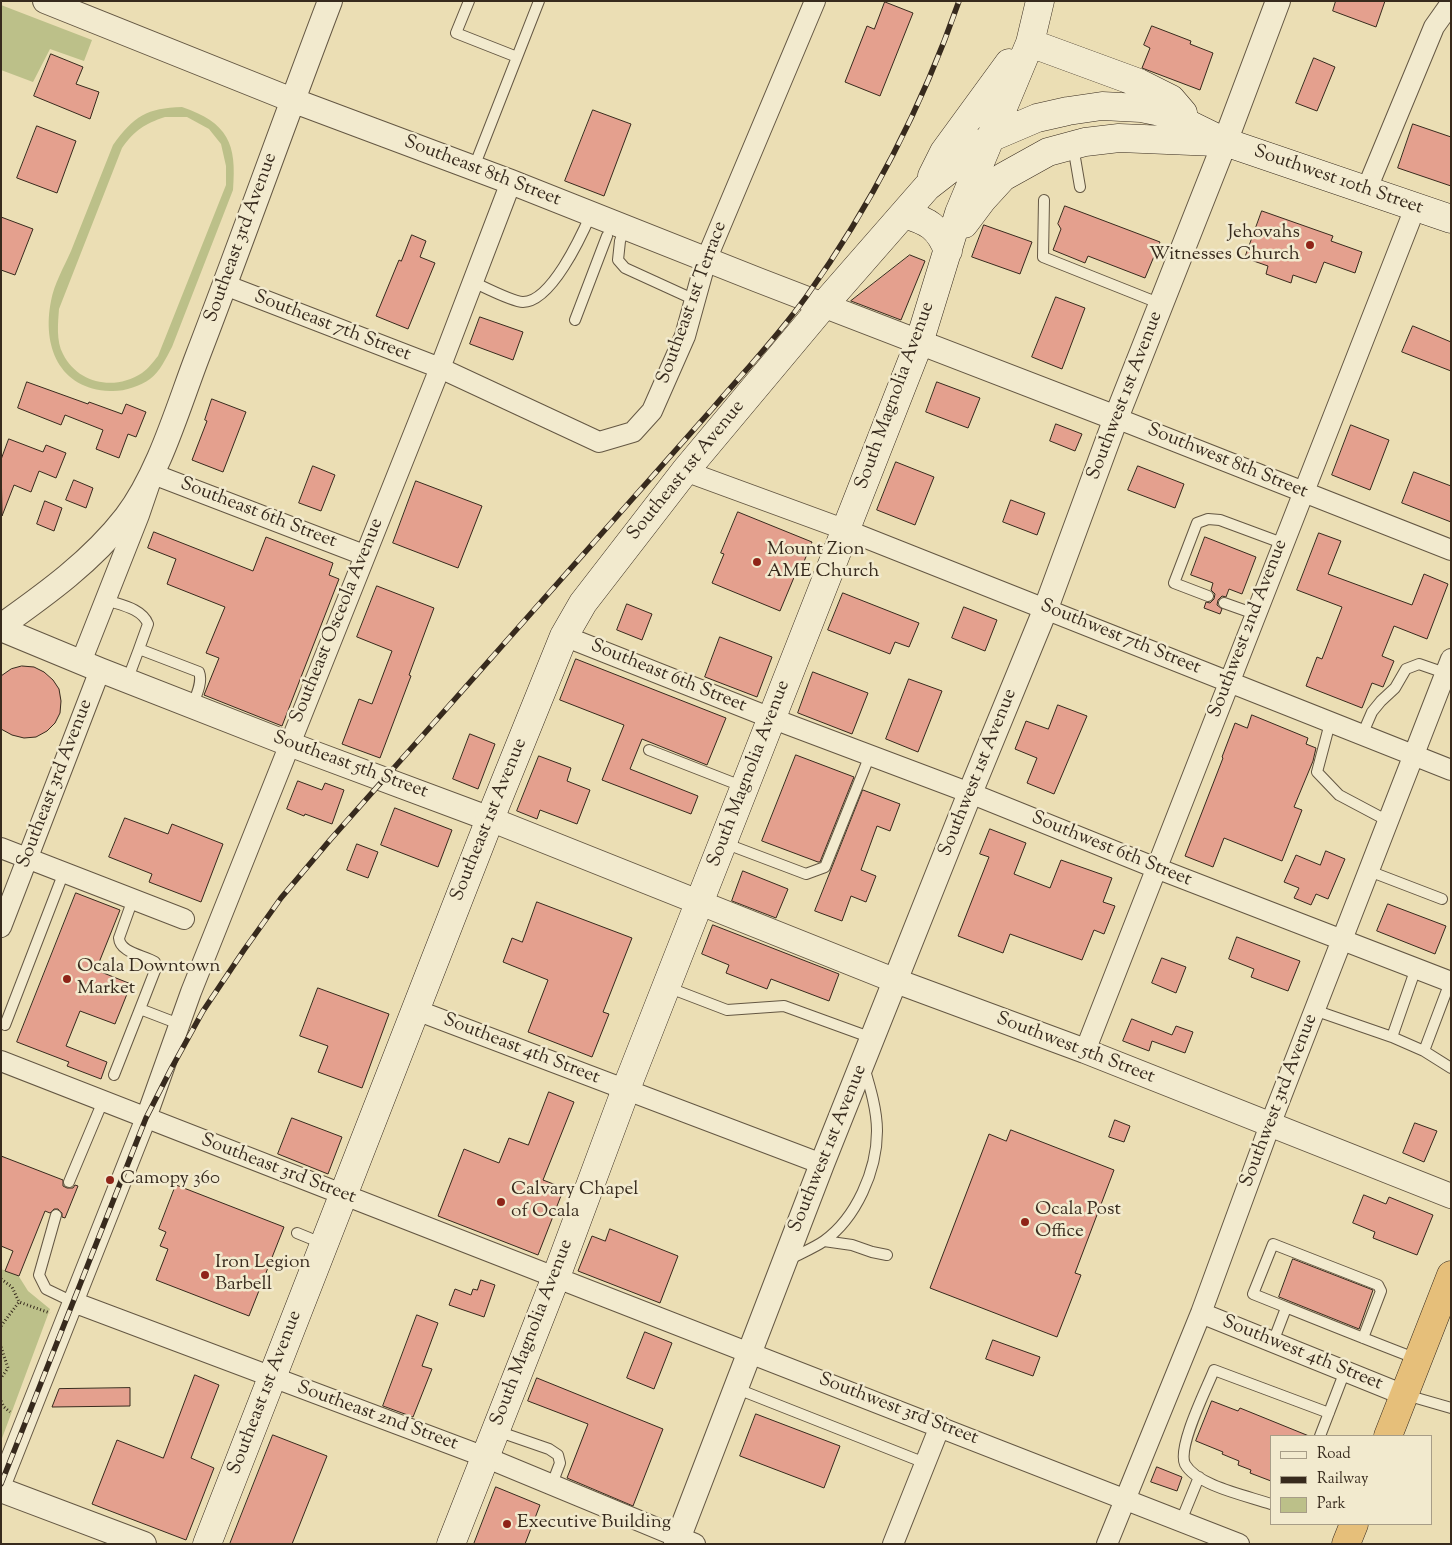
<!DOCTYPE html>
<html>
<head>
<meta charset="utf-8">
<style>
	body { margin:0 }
	#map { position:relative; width:1452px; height:1545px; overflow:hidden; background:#ebdeb4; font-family:"Sorts Mill Goudy",serif }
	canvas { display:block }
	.frame { position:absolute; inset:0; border:2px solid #372a1d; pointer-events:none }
	.legend { position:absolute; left:1270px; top:1435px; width:162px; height:90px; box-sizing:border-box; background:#f2eace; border:1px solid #a79d87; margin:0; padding:6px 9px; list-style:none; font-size:15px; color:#372a1d }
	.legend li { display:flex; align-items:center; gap:10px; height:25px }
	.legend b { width:25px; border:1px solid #a79d87 }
</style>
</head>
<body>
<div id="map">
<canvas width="1452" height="1545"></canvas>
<div class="frame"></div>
<ul class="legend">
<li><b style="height:6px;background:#f2eace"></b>Road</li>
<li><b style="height:6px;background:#372a1d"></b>Railway</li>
<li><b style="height:14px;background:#bcc089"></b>Park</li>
</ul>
</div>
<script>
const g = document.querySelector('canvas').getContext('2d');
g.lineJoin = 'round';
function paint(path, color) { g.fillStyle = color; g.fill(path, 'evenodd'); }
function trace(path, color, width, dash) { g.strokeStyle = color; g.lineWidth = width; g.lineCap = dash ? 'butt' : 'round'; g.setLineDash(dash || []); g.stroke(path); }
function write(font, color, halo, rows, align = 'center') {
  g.font = font + ' "Sorts Mill Goudy",serif'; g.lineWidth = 5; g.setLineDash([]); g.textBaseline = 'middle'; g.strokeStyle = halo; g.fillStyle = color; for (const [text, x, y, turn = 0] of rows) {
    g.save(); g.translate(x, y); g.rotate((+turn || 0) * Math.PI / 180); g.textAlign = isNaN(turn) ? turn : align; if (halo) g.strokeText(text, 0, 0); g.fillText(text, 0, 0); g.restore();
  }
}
const green = new Path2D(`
	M1,5L92,40L84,61L50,49L33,82L1,70Z
	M182,107C228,123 237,143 233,190L172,347C166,358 160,372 150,379C140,386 123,392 110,391C59,389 42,346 51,301C54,284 64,267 71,251C85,216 99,180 113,145C134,116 147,108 182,107ZM165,117H187L209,129L221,144L226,166V185L158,356C153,362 148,369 142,373C115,391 78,384 63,354C56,341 58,323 59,309L122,148C135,130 144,124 165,117Z
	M1,1269L18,1275L28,1291L50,1309L1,1441Z`);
const building = new Path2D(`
	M1336,1H1385L1376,27L1333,11Z
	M885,2L913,13L880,96L845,82L867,26L874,29Z
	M1152,26L1191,41L1190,44L1213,53L1200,90L1142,68L1150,48L1144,45Z
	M51,54L83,67L76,84L99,92L90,119L34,96Z
	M1314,58L1335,67L1317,111L1296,103Z
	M593,110L631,124L604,196L565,181Z
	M1413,124L1451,137V186L1398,168Z
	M37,126L76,141L57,193L17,178Z
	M1065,206L1160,242L1145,278L1088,256L1085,263L1053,250L1061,229L1058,224Z
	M1262,211L1333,236L1331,241L1362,252L1355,273L1324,262L1316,283L1293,275L1291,283L1266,274L1268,266L1245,258Z
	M1,217L33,229L15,275L1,270Z
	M984,225L1032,242L1020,274L972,257Z
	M412,235L426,241L420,257L435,263L408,329L376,316L399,260L401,261Z
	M910,255L925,261L901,320L851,301Z
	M1056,297L1085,308L1062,369L1032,357Z
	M480,317L523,332L513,360L470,344Z
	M1413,326L1451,342V371L1402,352Z
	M27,382L88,404L89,402L122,414L126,404L146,412L136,437L128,434L119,458L96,449L103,430L65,415L61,425L18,408Z
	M937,382L980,398L968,428L926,412Z
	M212,399L246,412L223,472L192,460L207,421L205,420Z
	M1056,424L1082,434L1075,451L1050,441Z
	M1351,425L1389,440L1370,490L1332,475Z
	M9,439L43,452L46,445L66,453L56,478L39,471L31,492L14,485L2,516L1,460Z
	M896,462L934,477L915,525L877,510Z
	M313,466L335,475L321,511L299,503Z
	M1138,466L1184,484L1175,508L1128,490Z
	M1414,472L1451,486V522L1402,503Z
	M74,480L93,488L86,508L66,500Z
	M416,481L482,506L458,568L393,543Z
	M1011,500L1045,513L1037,535L1003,522Z
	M45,501L62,508L54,531L37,524Z
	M738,512L812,542L803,564L800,563L780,611L712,583L724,554L721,553Z
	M154,532L253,571L266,537L333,563L329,575L339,579L282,726L204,695L219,658L206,653L225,607L167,584L176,559L148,548Z
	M1319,533L1341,541L1328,574L1412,605L1424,574L1448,584L1427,639L1394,626L1382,656L1394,661L1383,687L1372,683L1362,708L1306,686L1317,657L1322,659L1342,607L1297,590Z
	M1205,537L1256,557L1242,594L1229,589L1226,597L1222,596L1218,600L1217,605L1222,609L1220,614L1204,608L1206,602L1210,603L1214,599L1215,594L1211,590L1213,583L1191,575Z
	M377,586L434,608L409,675L411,676L380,758L342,744L359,699L372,704L392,651L357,637Z
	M843,593L919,623L909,647L895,642L890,654L828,630Z
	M627,604L652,614L642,640L617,630Z
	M964,607L997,620L985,651L952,638Z
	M720,637L772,657L757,697L705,677Z
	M576,659L726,718L707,765L642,739L630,769L698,796L691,814L602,780L624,725L560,700Z
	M22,666L34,667L44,672L53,680L59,689L61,701L60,713L55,723L47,731L36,737L24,738L12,735L1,729V676L11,669Z
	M813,672L868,693L852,734L798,713Z
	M909,679L942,691L918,752L886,739Z
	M1058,705L1087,716L1054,794L1027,783L1037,758L1015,749L1026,721L1048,729Z
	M1252,715L1308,738L1306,744L1316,748L1313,761L1294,807L1302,810L1282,861L1224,838L1213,867L1185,856L1223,758L1222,757L1235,723L1247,728Z
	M470,734L495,744L478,789L453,779Z
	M796,755L854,777L820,862H818L762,841Z
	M539,756L571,768L567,781L590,790L577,824L540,810L537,819L517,811Z
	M298,781L322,790L325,783L344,790L332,824L305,814L304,816L287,809Z
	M863,790L900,804L890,831L877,826L861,870L876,876L866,902L851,896L842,921L815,911Z
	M395,808L452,830L438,867L381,845Z
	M125,818L168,834L172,824L223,844L201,902L149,882L152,874L109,857Z
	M990,829L1026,843L1014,874L1050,888L1061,860L1112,878L1103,902L1115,906L1104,934L1094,930L1082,960L1010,934L1003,953L958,936L989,857L980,854Z
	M357,844L378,852L368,878L347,870Z
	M1326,851L1345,859L1328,899L1316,894L1311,905L1294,898L1299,888L1284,882L1296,855L1320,865Z
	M743,871L788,889L776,918L732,901Z
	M76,893L120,910L96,970L131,984L115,1024L80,1011L66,1046L107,1062L101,1079L67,1066L69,1062L17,1042Z
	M537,902L632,938L603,1012L609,1014L592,1057L528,1032L548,980L503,962L512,938L522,942Z
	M1388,904L1446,926L1435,954L1377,931Z
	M713,925L839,974L829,1001L771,979L767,989L726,973L729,965L702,954Z
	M1237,937L1300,961L1288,991L1251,977L1254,969L1229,959Z
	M1162,958L1186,967L1176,993L1152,983Z
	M318,988L389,1014L362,1088L318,1072L328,1046L300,1036Z
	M1132,1019L1172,1035L1176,1026L1193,1032L1185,1053L1152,1041L1149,1051L1123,1041Z
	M549,1092L574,1102L543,1180L564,1188L538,1255L438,1216L464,1149L499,1163L509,1138L528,1145Z
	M292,1118L342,1137L328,1174L278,1154Z
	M1115,1120L1130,1126L1124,1142L1109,1137Z
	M1415,1123L1437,1131L1424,1162L1403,1153Z
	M1011,1130L1114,1170L1075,1273L1081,1275L1057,1337L930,1288L989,1134L1006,1141Z
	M1,1156L63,1180V1186L67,1188H73L75,1185L78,1186L65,1218L62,1217V1213L58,1209H54L50,1213L45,1211L19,1276L5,1271L13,1251L1,1246Z
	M176,1185L284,1227L249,1316L156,1280L168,1249L160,1246L166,1232L159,1229Z
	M1364,1195L1386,1204L1389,1197L1433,1215L1417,1255L1373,1238L1375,1232L1353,1223Z
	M610,1229L678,1256L660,1303L578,1271L592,1236L605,1241Z
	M1293,1259L1373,1290L1359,1329L1279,1297Z
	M481,1280L495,1285L484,1317L449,1305L455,1289L471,1295L473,1289L477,1290Z
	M417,1315L438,1323L422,1366L432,1369L413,1417L383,1406Z
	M645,1332L672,1343L654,1389L627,1378Z
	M993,1340L1040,1357L1033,1376L986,1359Z
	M195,1375L219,1385L191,1458L214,1468L186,1540L92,1504L117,1440L163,1458Z
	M537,1378L663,1429L633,1506L567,1478L588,1424L528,1401Z
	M130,1388V1406L52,1407L59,1389Z
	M1212,1401L1238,1411L1240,1408L1309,1436H1271V1481L1250,1473L1251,1470L1238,1465L1239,1461L1222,1454L1223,1452L1196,1441Z
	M756,1414L840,1446L824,1488L740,1456Z
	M273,1435L327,1456L292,1544H230Z
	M1157,1467L1182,1477L1177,1491L1151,1482Z
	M496,1487L540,1505L525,1544H474Z`);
const path = new Path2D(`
	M1,1279L12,1287L19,1302L50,1313
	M1,1326L19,1302
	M1,1347L8,1368L1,1378
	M1,1401L4,1407L10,1412`);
const service = new Path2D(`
	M469,1L456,33L517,57
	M1073,146L1080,187
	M474,167L539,1
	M1044,200L1043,257L1161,304
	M625,227L620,241L618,260L625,268L695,300
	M473,282C484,287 513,302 523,302C551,302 581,237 591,214
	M575,320L607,236
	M1208,596L1174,583L1197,523L1208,519L1220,520L1282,543
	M106,600C120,605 142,608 148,624L139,649L199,672C203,682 196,696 192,706
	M1224,603L1255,614
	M127,681L139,649
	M1330,723L1317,772L1339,795L1388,821
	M1362,735L1372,712L1381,701L1395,688L1406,669L1419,664L1445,673
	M649,750L744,787
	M724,843L806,874L825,867L870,755
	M1369,871L1442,899
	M133,899L119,938C120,953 144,955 155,962L156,968L140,1009
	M1450,982L1424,1051L1451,1068
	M667,987L727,1010L784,1006L872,1038
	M1314,1010L1392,1037L1424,1051
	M5,1025L64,872
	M1392,1037L1416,968
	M114,1075L140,1009L179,1024
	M69,1182L103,1101
	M56,1215L39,1275L46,1289L73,1302
	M297,1233L324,1244
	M824,1241L852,1245L872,1252L887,1255
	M790,1259C801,1253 814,1248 824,1241C856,1218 877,1171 877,1131C877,1110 870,1087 864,1067
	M1363,1338L1381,1291L1378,1285L1273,1244L1253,1294C1308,1316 1362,1338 1417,1359
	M1273,1342L1286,1308
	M735,1388L925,1463
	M1406,1395L1451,1408
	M497,1431L549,1449L558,1455L560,1463L552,1484
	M1320,1436L1345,1371
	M1271,1504C1248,1496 1197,1486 1185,1464C1177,1447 1207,1388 1214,1370L1329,1413
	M1181,1521L1199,1477`);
const minor = new Path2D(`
	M1366,191L1434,27L1451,3
	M225,285L440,368L599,442L633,432L652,411L685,336L706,260L815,1
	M1116,418L1451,550
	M685,471L846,530L1451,770
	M564,636L771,718L970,793L1156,868L1451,982
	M81,662L139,515L153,474L364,555
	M1,848L184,919
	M1,927L100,670
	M416,1010L822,1164
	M1085,1051L1415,208
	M1,1061L1239,1544
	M73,1302L485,1457L695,1544
	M1201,1313L1404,1395
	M1,1484L146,1118L191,992L440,368L511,182
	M893,1544L940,1426
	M1107,1544L1201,1313L1270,1125L1451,659`);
const tertiary = new Path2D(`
	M45,1L292,100L511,182L758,280L1116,418
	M1,626C46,594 92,561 126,517C159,474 178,407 198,355C243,238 285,119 330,1
	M1,629L100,670L289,744L490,819L896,981L1085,1051L1451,1196
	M1,1490L144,1544
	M676,1544L822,1164L970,793L1046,608L1116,418L1225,142L1278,1`);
const secondary = new Path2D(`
	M1030,43L1139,83L1171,99L1183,113
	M932,176L944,152L1009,63
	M904,214C928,221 939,227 948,251
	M964,224L982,200L1003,177L1048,152L1085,142L1119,138L1216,142
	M207,1544L490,819L564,636L583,603L685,471L823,306L927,187L990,138L1037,118L1068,111L1102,106L1141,108L1166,113L1225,142L1451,219
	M451,1544L556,1277L626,1089L919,343L959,213L1030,43L1040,1`);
const trunk = new Path2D(`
	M1388,1436L1451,1275
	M1346,1544L1354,1524`);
const rail = new Path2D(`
	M1,1484L146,1118L171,1069L203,1011L244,950L281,898L330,840L713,408C744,372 778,336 806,297C871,206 922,107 959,1`);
const markers = [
	[1310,245,5,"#8f2418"],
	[757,562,5,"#8f2418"],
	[67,979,5,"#8f2418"],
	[110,1180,5,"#8f2418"],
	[501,1202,5,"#8f2418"],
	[1025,1222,5,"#8f2418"],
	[205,1275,5,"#8f2418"],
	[507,1524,5,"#8f2418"]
];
const streetNames = [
	["Southeast 8th Street",482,172,21],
	["Southwest 10th Street",1338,181,19],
	["Southeast 3rd Avenue",242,238,-70],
	["Southeast 1st Terrace",693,303,-70],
	["Southeast 7th Street",332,327,21],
	["South Magnolia Avenue",896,396,-70],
	["Southwest 1st Avenue",1126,396,-69],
	["Southwest 8th Street",1227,462,22],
	["Southeast 1st Avenue",687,471,-51],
	["Southeast 6th Street",258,514,21],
	["Southeast Osceola Avenue",338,621,-68],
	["Southwest 2nd Avenue",1249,629,-69],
	["Southwest 7th Street",1120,638,22],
	["Southeast 6th Street",668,677,22],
	["Southeast 5th Street",350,766,20],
	["Southwest 1st Avenue",979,773,-68],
	["South Magnolia Avenue",750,774,-69],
	["Southeast 3rd Avenue",56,784,-69],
	["Southeast 1st Avenue",490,820,-68],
	["Southwest 6th Street",1111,850,22],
	["Southwest 5th Street",1075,1049,21],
	["Southeast 4th Street",521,1050,21],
	["Southwest 3rd Avenue",1280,1101,-69],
	["Southwest 1st Avenue",829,1149,-68],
	["Southeast 3rd Street",278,1170,21],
	["South Magnolia Avenue",533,1333,-69],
	["Southwest 4th Street",1302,1354,22],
	["Southeast 1st Avenue",266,1393,-69],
	["Southwest 3rd Street",898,1410,21],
	["Southeast 2nd Street",377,1417,20]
];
const poiNames = [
	["Jehovahs",1300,234,"right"],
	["Witnesses Church",1300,256,"right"],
	["Mount Zion",767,551],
	["AME Church",767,573],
	["Ocala Downtown",77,968],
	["Market",77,990],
	["Camopy 360",120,1180],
	["Calvary Chapel",511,1191],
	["of Ocala",511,1213],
	["Ocala Post",1035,1211],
	["Office",1035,1233],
	["Iron Legion",215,1264],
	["Barbell",215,1286],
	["Executive Building",517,1524]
];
paint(green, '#bcc089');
paint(building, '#e4a08e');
trace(building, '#372a1d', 1);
trace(service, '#645743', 12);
trace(minor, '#645743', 22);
trace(tertiary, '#645743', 26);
trace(secondary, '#372a1d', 29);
trace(trunk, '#372a1d', 29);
trace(path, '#372a1d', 3, [1, 2.5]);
trace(service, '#f2eace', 10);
trace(minor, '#f2eace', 20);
trace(tertiary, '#f2eace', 24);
trace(secondary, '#f2eace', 28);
trace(trunk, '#e6bf7a', 28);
trace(rail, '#372a1d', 5.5);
trace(rail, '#f2eace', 4, [11]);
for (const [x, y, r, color] of markers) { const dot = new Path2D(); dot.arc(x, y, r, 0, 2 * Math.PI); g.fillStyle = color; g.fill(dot); trace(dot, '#f2eace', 2); }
write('19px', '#372a1d', '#f2eace', streetNames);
write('19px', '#372a1d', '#f2eace', poiNames, 'left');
</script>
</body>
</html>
